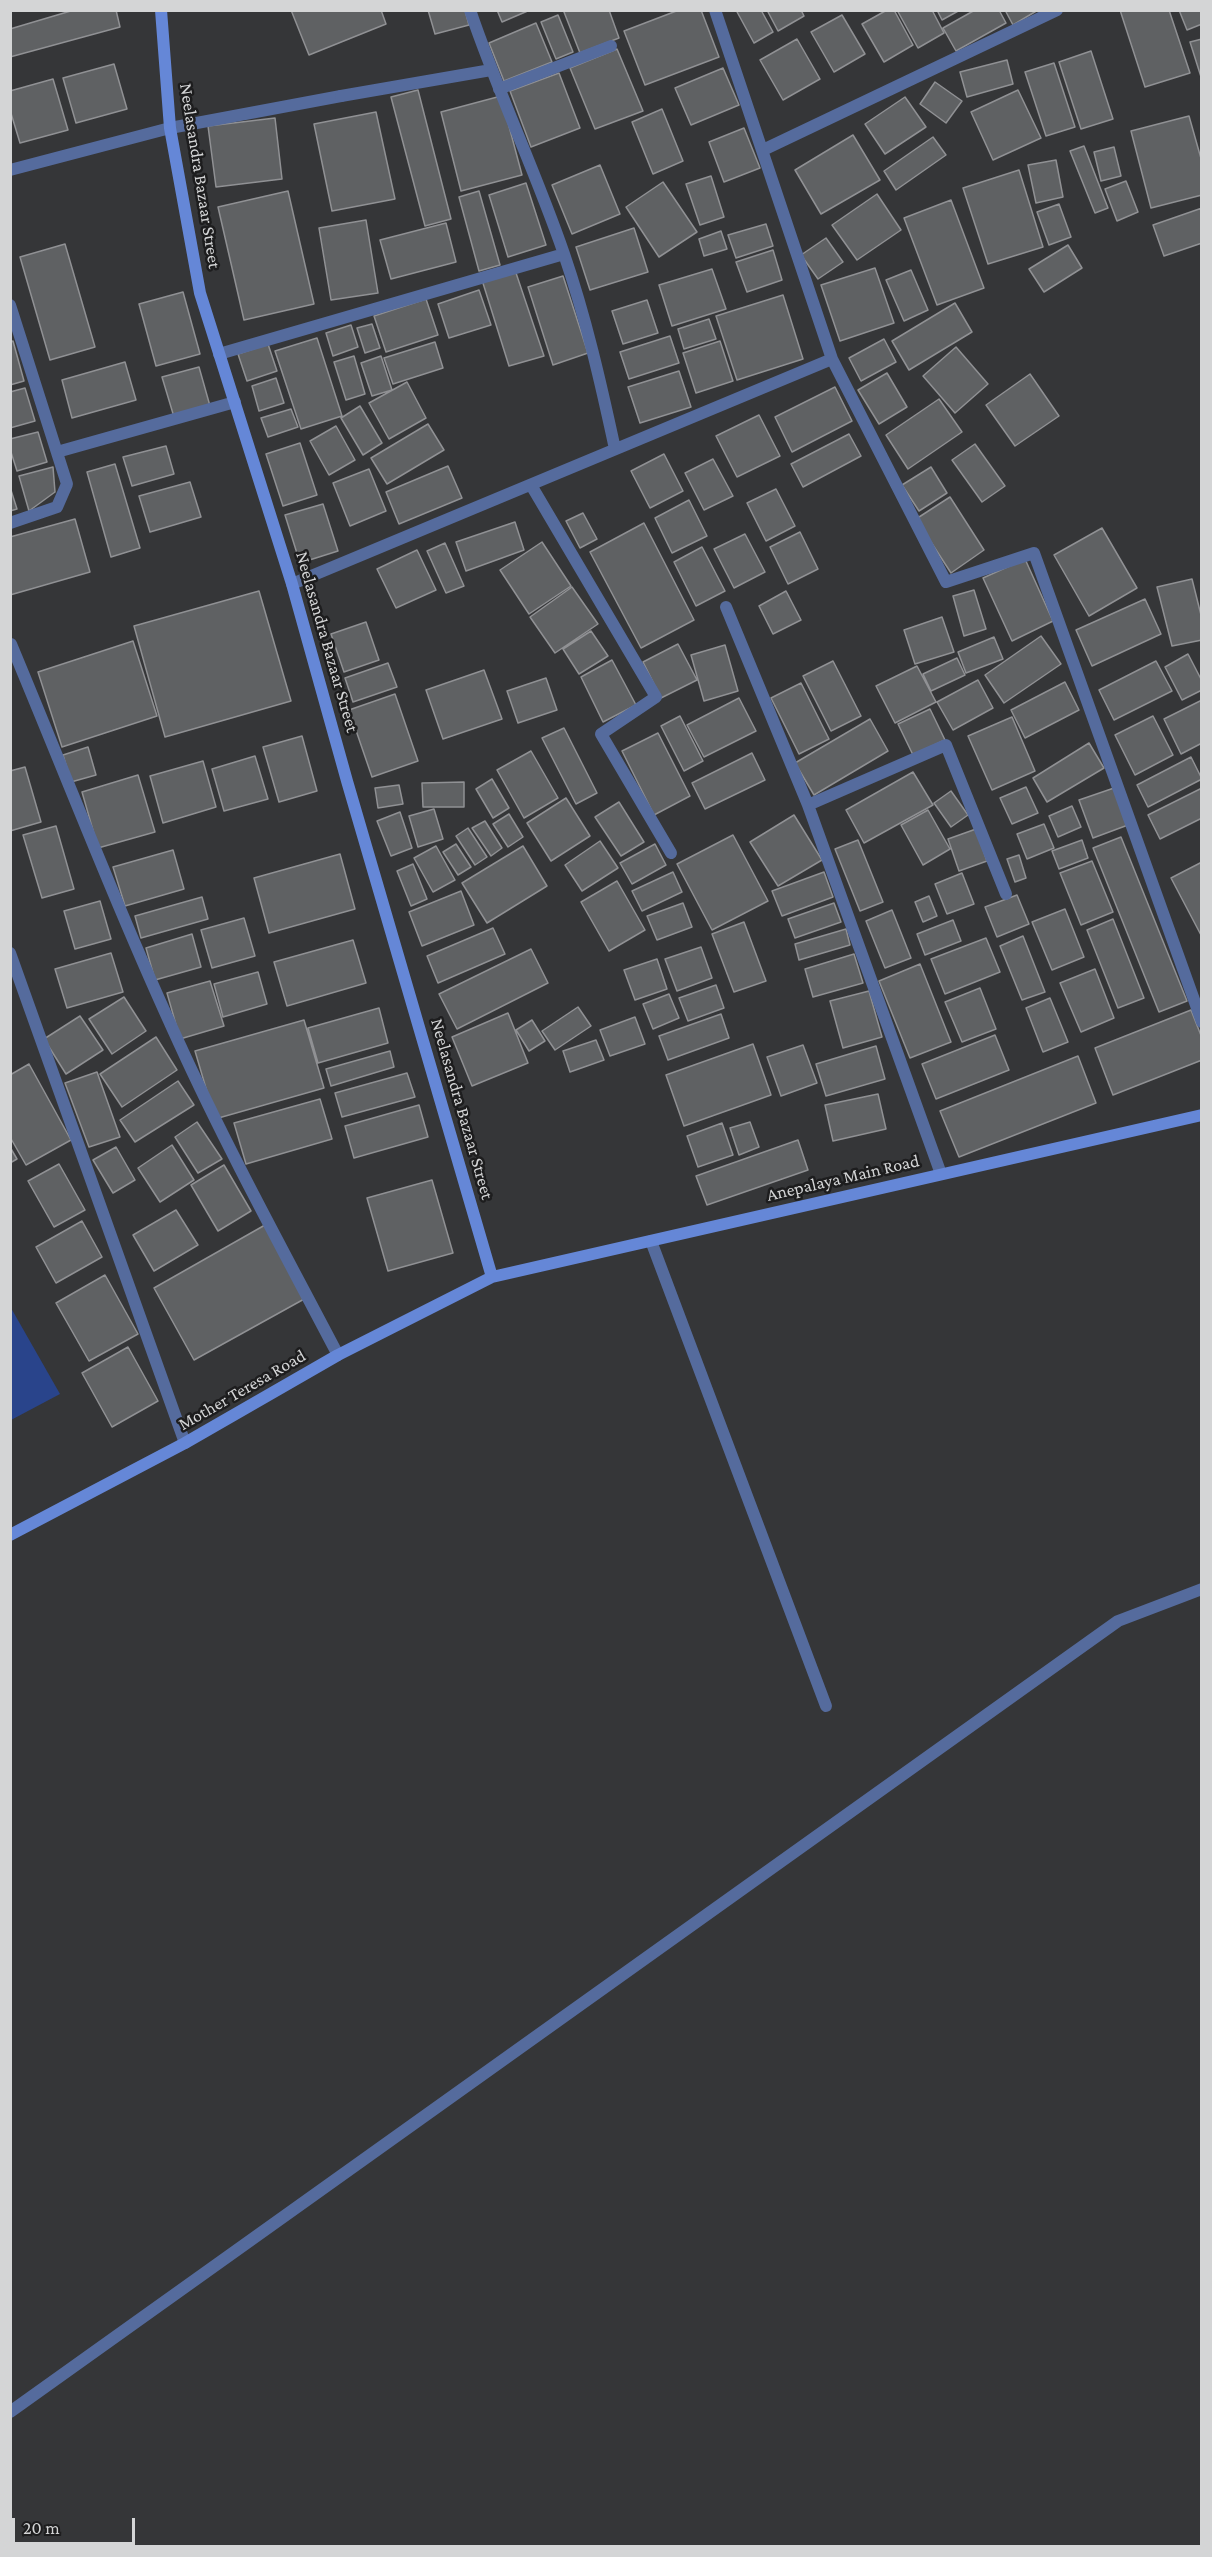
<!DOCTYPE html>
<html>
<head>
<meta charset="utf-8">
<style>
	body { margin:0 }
	#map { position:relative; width:1212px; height:2557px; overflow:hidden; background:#353638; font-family:"Crimson Pro",serif }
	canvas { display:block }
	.frame { position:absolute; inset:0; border:12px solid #d4d5d6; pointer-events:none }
	.scale { position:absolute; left:12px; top:2518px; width:123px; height:27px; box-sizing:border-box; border:3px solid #d4d5d6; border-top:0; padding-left:8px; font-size:18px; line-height:21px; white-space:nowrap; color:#d4d5d6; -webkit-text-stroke:4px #1d1d1e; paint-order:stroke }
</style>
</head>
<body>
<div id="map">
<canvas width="1212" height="2557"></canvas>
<div class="frame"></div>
<div class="scale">20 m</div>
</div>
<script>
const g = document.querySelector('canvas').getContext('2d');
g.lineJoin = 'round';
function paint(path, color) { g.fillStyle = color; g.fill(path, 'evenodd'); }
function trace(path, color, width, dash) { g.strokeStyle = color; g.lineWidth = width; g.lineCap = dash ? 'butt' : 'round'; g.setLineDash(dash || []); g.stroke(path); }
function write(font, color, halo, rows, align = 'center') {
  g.font = font + ' "Crimson Pro",serif'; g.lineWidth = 5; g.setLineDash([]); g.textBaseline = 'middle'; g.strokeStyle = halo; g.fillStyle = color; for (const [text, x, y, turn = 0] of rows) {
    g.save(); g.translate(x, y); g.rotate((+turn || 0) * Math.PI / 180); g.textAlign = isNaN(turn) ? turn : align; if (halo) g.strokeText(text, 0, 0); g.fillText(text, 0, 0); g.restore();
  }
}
const green = new Path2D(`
	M11,1308L60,1394L11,1420H10Z`);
const building = new Path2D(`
	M74,10H116L120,27L10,57V29Z
	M291,10H381L386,24L309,55Z
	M428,10H465L469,25L435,34Z
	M497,10H530L502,22Z
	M567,10H609L619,38L580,53L564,12Z
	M679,10H701L719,57L645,85L624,31Z
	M736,10H761L773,32L754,43Z
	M767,10H801L804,16L778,31Z
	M887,10H894L913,45L884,62L862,24Z
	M897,10H932L944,33L918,48Z
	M937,10H960L942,20Z
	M975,10H999L1006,23L956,51L943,28Z
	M1005,10H1038L1013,25Z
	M1120,10H1169L1190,73L1145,87Z
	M1179,10H1202V24L1187,30Z
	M558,15L573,52L556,59L541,22Z
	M842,15L865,54L834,72L811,32Z
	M536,23L552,62L504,81L489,43Z
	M797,39L820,79L783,100L760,60Z
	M1202,39V80L1190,42Z
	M617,49L643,111L595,129L570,68Z
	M1091,51L1113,119L1081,129L1059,62Z
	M1007,60L1013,84L967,97L960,72Z
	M1054,63L1075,127L1046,136L1025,72Z
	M114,64L127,109L76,123L63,78Z
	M723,68L739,105L691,125L675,88Z
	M559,73L580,128L531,147L510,91Z
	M53,79L68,130L20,143L10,110V91Z
	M935,82L962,101L946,123L920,104Z
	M418,90L451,219L425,226L391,97Z
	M1018,90L1041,138L993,160L971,112Z
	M501,96L522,175L461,191L441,112Z
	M905,97L926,127L885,154L865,124Z
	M662,109L683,161L653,174L632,122Z
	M376,112L395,199L332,211L314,124Z
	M1189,116L1202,162V195L1151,208L1131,131Z
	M275,118L282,179L216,187L208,126Z
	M744,128L760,168L724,182L709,142Z
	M853,135L880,180L821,214L795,170Z
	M933,137L946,155L896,190L884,171Z
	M1084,146L1108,208L1095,213L1070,151Z
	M1114,147L1121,176L1101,181L1094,152Z
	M1056,160L1063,197L1036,203L1028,165Z
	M600,165L620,214L572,234L552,185Z
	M1019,170L1043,247L988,264L963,188Z
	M711,176L724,217L700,225L686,184Z
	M1126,181L1138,212L1117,221L1105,189Z
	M663,182L697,232L659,257L626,207Z
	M526,183L546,245L508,257L489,195Z
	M288,191L314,304L244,320L218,207Z
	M479,191L500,265L479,271L459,197Z
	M877,194L901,230L857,260L832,225Z
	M951,200L984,288L937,305L904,218Z
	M1059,204L1071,237L1049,245L1037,212Z
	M1202,208V243L1164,256L1153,225Z
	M366,220L378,293L331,300L319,228Z
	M446,223L456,262L391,279L380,240Z
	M766,224L773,246L736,258L728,235Z
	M634,228L648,272L590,290L576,247Z
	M721,231L727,249L704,256L699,239Z
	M826,238L843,262L818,279L801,255Z
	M65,244L95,347L50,360L20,257Z
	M1068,245L1082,268L1044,292L1029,269Z
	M773,250L782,280L747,292L736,262Z
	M875,268L894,323L840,341L821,285Z
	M712,269L726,309L672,326L659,285Z
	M515,270L544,356L509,366L482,280Z
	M911,270L928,310L904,321L886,280Z
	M563,276L588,353L553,365L528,287Z
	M479,290L491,325L449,338L438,304Z
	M183,292L200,354L156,366L139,304Z
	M783,295L803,359L737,380L716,316Z
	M426,299L438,335L386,352L374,316Z
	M647,300L658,333L623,344L612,311Z
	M955,303L972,332L909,370L892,341Z
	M709,319L716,339L684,349L678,329Z
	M372,324L380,348L365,353L357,328Z
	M351,325L358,347L333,356L326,333Z
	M670,336L679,363L629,379L620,352Z
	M317,338L342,416L301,429L275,351Z
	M884,339L896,362L861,381L849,358Z
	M13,341L24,381L10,385V342Z
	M720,341L733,381L696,393L683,353Z
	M435,342L443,368L393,384L384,358Z
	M268,344L277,371L247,381L238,354Z
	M956,347L988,384L955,413L923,376Z
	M354,356L365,394L346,400L334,362Z
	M381,356L392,390L372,396L361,363Z
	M125,362L136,400L72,418L62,380Z
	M199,367L210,406L174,417L162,377Z
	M679,371L691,407L640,423L628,387Z
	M887,373L907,407L879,424L858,390Z
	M1030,374L1059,416L1015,446L986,405Z
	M276,378L284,403L259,411L252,386Z
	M407,382L426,418L389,439L369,403Z
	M835,387L852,421L792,452L775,417Z
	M25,388L35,421L10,428V392Z
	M939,399L962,432L908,469L886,435Z
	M360,406L382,443L363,455L341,418Z
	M291,409L298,427L268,437L261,418Z
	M759,415L780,456L737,477L716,436Z
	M428,424L444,450L387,484L371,458Z
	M336,426L355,460L329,475L310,441Z
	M38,432L47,462L17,471L10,449V439Z
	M849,434L861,456L803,487L791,464Z
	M300,443L317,495L283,506L266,454Z
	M975,444L1005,486L982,502L952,460Z
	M166,446L174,474L132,486L123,457Z
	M664,454L683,491L650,508L631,471Z
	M713,459L733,496L704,510L685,473Z
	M115,464L140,548L111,557L87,472Z
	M448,466L462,498L399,524L386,492Z
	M53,467L55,492L29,511L19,476Z
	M931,467L947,493L919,511L902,485Z
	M369,469L386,511L350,526L333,483Z
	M190,482L201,517L150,532L139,496Z
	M10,487L17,509L10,511Z
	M776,489L795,526L766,541L747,503Z
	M950,497L984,550L951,573L916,519Z
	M689,500L707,536L672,553L655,518Z
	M323,504L338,551L300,563L285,515Z
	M583,513L597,539L580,548L566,521Z
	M75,519L90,572L10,595V537Z
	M515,522L524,550L466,571L456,542Z
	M644,523L694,620L641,648L590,552Z
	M1102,528L1137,588L1089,616L1054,555Z
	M800,532L818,569L788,584L770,547Z
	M745,534L765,572L734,588L714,549Z
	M542,542L571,586L529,614L500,570Z
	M445,543L464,586L446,593L427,551Z
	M702,547L725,591L696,606L674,562Z
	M417,550L436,590L396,608L377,569Z
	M1025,559L1053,621L1012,641L983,578Z
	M1192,579L1202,619V640L1172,646L1157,587Z
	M572,587L598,624L555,653L530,617Z
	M974,590L986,629L964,636L953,596Z
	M259,591L291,701L165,737L134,626Z
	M786,591L801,620L773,634L759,606Z
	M1145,599L1161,634L1092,666L1076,630Z
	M942,617L954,652L915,664L904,630Z
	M366,622L379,660L344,672L331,634Z
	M591,631L608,656L579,674L563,649Z
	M1041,636L1061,664L1004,703L985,675Z
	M994,637L1003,659L966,673L958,652Z
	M133,641L157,716L62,747L38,672Z
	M678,644L697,680L661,698L643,662Z
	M725,645L738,691L704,701L691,655Z
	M1188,654L1202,681V690L1182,700L1165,667Z
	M957,658L965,675L931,691L923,674Z
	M612,660L636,705L603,722L581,677Z
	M833,661L861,716L831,731L803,676Z
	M1156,661L1172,691L1114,720L1099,690Z
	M388,663L397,687L353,702L345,678Z
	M917,666L936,702L895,723L876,686Z
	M484,670L502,719L443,739L426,690Z
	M546,678L557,710L518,723L507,691Z
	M978,680L993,708L953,730L937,702Z
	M1065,682L1079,710L1025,738L1011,710Z
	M801,683L829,739L799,754L771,698Z
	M395,694L418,761L372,777L349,710Z
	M739,698L756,731L704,757L687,725Z
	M1202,700V743L1181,754L1164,719Z
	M930,709L945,740L913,755L898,724Z
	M680,716L703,761L684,771L661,726Z
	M1153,716L1173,755L1135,775L1115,735Z
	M1012,717L1035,771L992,790L968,736Z
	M870,719L888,751L814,795L795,763Z
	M564,728L597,793L576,804L542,738Z
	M658,733L690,796L654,815L622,751Z
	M302,736L317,791L279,802L263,747Z
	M1089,743L1104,768L1047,802L1033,778Z
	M88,747L96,775L71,782L63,755Z
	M531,751L558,798L524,818L497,770Z
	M752,753L765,780L705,809L692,783Z
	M255,756L268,799L224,811L212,769Z
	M1191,757L1202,779L1148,807L1137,785Z
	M203,761L216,807L163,823L150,776Z
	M25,767L41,822L10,831V771Z
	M913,772L933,805L864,843L846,810Z
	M138,775L155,832L98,848L82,792Z
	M492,779L509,808L493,818L476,789Z
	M464,782V807H423L422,783Z
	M399,785L403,804L378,808L375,788Z
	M1026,787L1038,813L1012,824L1000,798Z
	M1114,788L1128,825L1093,838L1079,800Z
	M1202,788V818L1160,839L1148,815Z
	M951,791L968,815L951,827L934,803Z
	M566,798L590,836L551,861L527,823Z
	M619,802L644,842L621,856L595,817Z
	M1072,806L1081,827L1058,837L1049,816Z
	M434,809L443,839L418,847L409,816Z
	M928,810L950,849L923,865L901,825Z
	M400,812L412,848L391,856L377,821Z
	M509,814L523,837L508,847L493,824Z
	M794,815L822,860L778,886L750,842Z
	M485,821L502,848L491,856L472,828Z
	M1044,824L1054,848L1027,859L1017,834Z
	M56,826L74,889L42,898L23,835Z
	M468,828L487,857L475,865L456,836Z
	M976,829L987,861L959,871L948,839Z
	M733,835L768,901L712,930L677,864Z
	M1121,837L1187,1001L1159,1012L1093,848Z
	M858,840L883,902L860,911L835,849Z
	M1082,840L1088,858L1059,869L1052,851Z
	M600,841L618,868L582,891L565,865Z
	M456,844L471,867L458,875L443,852Z
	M655,844L666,865L632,884L620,863Z
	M436,846L455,880L433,892L414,858Z
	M523,846L547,886L487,923L462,883Z
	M173,850L184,889L125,906L113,867Z
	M340,854L355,909L269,933L254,878Z
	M1019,855L1026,878L1015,882L1007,859Z
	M1092,861L1113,912L1081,925L1060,873Z
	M1202,862V937L1171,878Z
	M413,864L427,899L411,906L397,871Z
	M673,872L682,892L642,911L632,891Z
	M824,872L833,897L782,916L772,891Z
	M962,873L974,904L947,914L935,884Z
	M617,881L645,930L609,951L581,902Z
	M461,891L474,925L422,946L409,912Z
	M1017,895L1029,924L997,937L985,907Z
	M929,896L937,916L923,922L915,902Z
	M202,897L208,919L141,938L135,916Z
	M100,901L111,939L75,949L64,911Z
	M683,903L692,927L657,940L647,916Z
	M834,903L841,922L795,938L788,919Z
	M1065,909L1084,957L1052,970L1032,922Z
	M892,910L911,958L885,968L866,921Z
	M244,918L255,956L212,968L201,930Z
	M1113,919L1144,998L1118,1008L1087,930Z
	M953,920L961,941L925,955L917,934Z
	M744,922L766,981L734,992L712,934Z
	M493,928L505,954L438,983L427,956Z
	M846,929L850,945L799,960L795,944Z
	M192,934L201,967L155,980L146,948Z
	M1023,936L1045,992L1022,1000L1000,946Z
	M986,938L1000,972L945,994L931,959Z
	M353,940L366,983L287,1006L274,962Z
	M701,947L712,978L677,991L665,959Z
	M531,949L548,983L457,1029L439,994Z
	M111,953L123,992L67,1008L55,969Z
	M854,954L863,983L813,997L805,969Z
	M657,959L667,989L635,1000L624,970Z
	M920,964L951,1042L910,1058L879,981Z
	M1095,969L1114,1018L1081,1032L1060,983Z
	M258,972L267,1004L223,1017L214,984Z
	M210,981L224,1026L180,1039L167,993Z
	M716,985L724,1008L688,1021L679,998Z
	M980,988L996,1029L962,1042L945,1002Z
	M869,991L882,1037L843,1048L830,1001Z
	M669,994L679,1018L653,1029L643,1004Z
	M124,997L146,1031L112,1054L89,1019Z
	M1050,998L1068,1042L1043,1052L1026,1008Z
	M578,1007L591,1026L555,1050L542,1031Z
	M379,1008L388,1043L318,1063L308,1028Z
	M1191,1010L1202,1038V1060L1113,1095L1095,1048Z
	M508,1013L528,1063L472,1086L452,1037Z
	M721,1014L729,1038L668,1060L659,1036Z
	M80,1016L103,1050L66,1074L44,1039Z
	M635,1017L645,1044L610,1056L600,1030Z
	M304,1020L324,1088L215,1119L195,1051Z
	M532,1020L545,1041L529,1051L516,1030Z
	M995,1035L1009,1070L936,1099L922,1064Z
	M156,1037L177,1070L122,1107L100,1074Z
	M596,1040L604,1060L570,1072L563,1051Z
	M753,1044L771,1095L684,1126L666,1075Z
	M803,1045L817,1083L781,1096L767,1057Z
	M876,1046L885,1079L826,1096L816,1064Z
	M390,1051L394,1067L331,1086L326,1069Z
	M1078,1056L1096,1103L959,1157L940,1111Z
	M29,1064L71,1140L26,1165L10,1137V1075Z
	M97,1072L120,1137L89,1147L65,1083Z
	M407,1073L415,1097L342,1117L335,1093Z
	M178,1081L194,1105L135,1142L120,1120Z
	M878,1094L886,1129L833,1141L825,1105Z
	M320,1099L332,1139L246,1164L234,1123Z
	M419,1105L428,1137L354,1158L345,1126Z
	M197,1122L222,1159L198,1173L175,1137Z
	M750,1122L759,1147L739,1155L730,1128Z
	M722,1123L733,1155L698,1167L687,1136Z
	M798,1140L808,1170L707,1205L696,1176Z
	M172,1145L194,1180L160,1202L138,1168Z
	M10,1147L17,1159L10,1163Z
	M116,1147L135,1180L113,1193L93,1160Z
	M59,1164L85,1210L54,1227L28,1181Z
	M224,1165L251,1211L218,1231L191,1185Z
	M432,1180L453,1253L388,1271L367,1198Z
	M176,1210L198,1245L154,1271L133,1235Z
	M82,1221L102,1257L56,1283L36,1247Z
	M265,1225L306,1298L194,1360L154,1288Z
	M105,1275L138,1334L89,1361L56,1303Z
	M128,1347L158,1401L112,1427L82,1373Z`);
const lane = new Path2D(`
	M170,128L341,96
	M651,1241L826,1706
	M10,2412L1118,1621L1202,1589`);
const street = new Path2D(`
	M470,10C498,93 536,172 564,254C586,318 601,384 615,449
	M715,10L832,359L946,582L1034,553L1202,1022
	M499,89L611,46
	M341,96L491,70
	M763,150L1057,10
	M10,170L170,128
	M10,305L67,484L57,507L10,523
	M219,354L564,254
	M57,452L235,402
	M531,485L656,697L601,734L671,853
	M292,584L832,359
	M726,607L808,805L941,1174
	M11,644C67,778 119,913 180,1045C228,1150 284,1252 338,1355
	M808,805L946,745L1006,894
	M10,953L185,1443`);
const secondary = new Path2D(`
	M161,10L170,128L200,293L292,584L347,781L492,1277
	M10,1535L185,1443L338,1355L492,1277L1202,1115`);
const streetNames = [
	["Neelasandra Bazaar Street",200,176,81],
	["Neelasandra Bazaar Street",327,642,74],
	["Neelasandra Bazaar Street",462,1109,74],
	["Anepalaya Main Road",843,1178,-13],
	["Mother Teresa Road",242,1390,-30]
];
paint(green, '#29448b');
paint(building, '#5f6163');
trace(building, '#909194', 1.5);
trace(lane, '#556b9d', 12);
trace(street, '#556b9d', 12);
trace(secondary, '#6587d7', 12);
write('18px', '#d4d5d6', '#1d1d1e', streetNames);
</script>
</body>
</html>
